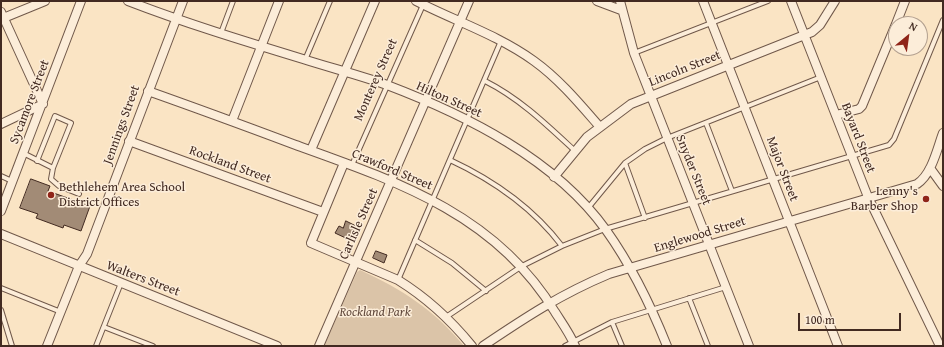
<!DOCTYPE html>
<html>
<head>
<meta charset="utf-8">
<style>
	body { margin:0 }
	#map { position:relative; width:944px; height:347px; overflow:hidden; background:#fae4c4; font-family:"Gentium Book Plus",serif }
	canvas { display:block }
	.frame { position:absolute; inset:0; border:2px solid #422a21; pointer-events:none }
	.north { position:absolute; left:888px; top:16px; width:40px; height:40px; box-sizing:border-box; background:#fcedd9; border:1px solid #b29f8f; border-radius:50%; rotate:29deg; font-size:11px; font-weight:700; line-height:16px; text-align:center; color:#422a21 }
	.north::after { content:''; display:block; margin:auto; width:14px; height:18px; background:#8f2418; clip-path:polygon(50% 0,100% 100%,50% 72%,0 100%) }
	.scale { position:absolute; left:798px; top:313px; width:103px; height:18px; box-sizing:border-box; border:2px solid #422a21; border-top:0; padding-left:5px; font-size:12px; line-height:14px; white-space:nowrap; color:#422a21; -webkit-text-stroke:3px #fcedd9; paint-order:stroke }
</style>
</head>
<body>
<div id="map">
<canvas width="944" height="347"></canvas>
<div class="frame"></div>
<div class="north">N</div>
<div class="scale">100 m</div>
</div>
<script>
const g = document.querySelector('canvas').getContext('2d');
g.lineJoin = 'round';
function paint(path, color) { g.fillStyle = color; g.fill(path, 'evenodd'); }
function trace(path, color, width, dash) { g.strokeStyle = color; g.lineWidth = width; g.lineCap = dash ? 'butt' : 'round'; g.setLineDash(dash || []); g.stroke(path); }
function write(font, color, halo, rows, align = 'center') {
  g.font = font + ' "Gentium Book Plus",serif'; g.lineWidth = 3; g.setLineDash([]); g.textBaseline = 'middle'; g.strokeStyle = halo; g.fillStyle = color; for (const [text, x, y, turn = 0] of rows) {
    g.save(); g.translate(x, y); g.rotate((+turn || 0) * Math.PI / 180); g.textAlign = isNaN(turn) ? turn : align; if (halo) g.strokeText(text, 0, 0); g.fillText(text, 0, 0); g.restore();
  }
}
const green = new Path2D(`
	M360,270C403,290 433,309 464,346H324L357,272Z`);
const building = new Path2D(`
	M31,179L50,186L48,191L90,206L81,231L64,225L63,228L36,218L38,214L20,208Z
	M346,221L356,226L350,240L335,233L339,226L343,228Z
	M376,251L387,255L384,263L373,258Z`);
const service = new Path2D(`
	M221,33L233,1
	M634,53L768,1
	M305,60L330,1
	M485,81C519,98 546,124 574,150
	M706,123L732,191
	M23,153L53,168L51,179L59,186L79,194
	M450,160C493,180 533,208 562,246
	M37,161L55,116L71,123L53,168
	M625,163L645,218
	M352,165L423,5
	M1,176L12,181
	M588,208L625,163L645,149L667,138L821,77
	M415,240L452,263L486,291
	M398,280L501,41
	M1,288L61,312
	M689,298L708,346
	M1,310L12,346
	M446,317L522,266L562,246L605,229L889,145L894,139L943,20
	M612,322L622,346
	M104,327L153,346
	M96,346L121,283
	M565,346L612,322L726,287`);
const minor = new Path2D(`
	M128,1C185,23 244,41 303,59C331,68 359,75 387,85C466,115 555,159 606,230C631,265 651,306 667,346
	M416,1C455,21 498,35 534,61C559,79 579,103 599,126
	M597,1L621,10
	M620,1L634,53L749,346
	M703,1L838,346
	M791,1L868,197L940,346
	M1,12L43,104L1,124
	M1,19L45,1
	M896,24L905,1
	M148,91C196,108 245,126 293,144C396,181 496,214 555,312C562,323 570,334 575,346
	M836,115L859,109L862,106L896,24
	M232,121L279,1
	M129,141L323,212
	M311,150L375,1
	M344,163L311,243L398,280C427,298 450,319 472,346
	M930,168L943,186
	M554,177L587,137L631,104L812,32L820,25L835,1
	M1,211L81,1
	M1,234L277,346
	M47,346L79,266L87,254L183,1
	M319,346L469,1
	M483,346C526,317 561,294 609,274L917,184C932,174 937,149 943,133`);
const markers = [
	[51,195,4,"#8f2418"],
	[926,199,4,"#8f2418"]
];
const streetNames = [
	["Lincoln Street",685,69,-22],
	["Monterey Street",376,80,-66],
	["Hilton Street",449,100,24],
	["Sycamore Street",30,102,-69],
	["Jennings Street",122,125,-70],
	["Bayard Street",858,138,69],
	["Rockland Street",230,165,20],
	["Major Street",782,169,69],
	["Crawford Street",392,170,23],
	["Snyder Street",693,170,68],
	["Carlisle Street",359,224,-66],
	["Englewood Street",700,235,-17],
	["Walters Street",143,279,21]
];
const poiNames = [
	["Bethlehem Area School",59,188],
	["District Offices",59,203],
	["Lenny's",918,192,"right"],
	["Barber Shop",918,207,"right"]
];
const parkNames = [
	["Rockland Park",375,313]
];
paint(green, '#dbc4a8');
paint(building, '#a28b76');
trace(building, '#422a21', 1);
trace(service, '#70584a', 6);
trace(minor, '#70584a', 10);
trace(service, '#fcedd9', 4);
trace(minor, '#fcedd9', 8);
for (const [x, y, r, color] of markers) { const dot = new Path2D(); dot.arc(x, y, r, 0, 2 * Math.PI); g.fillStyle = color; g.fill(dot); trace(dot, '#fcedd9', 1.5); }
write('13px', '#422a21', '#fcedd9', streetNames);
write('13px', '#422a21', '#fcedd9', poiNames, 'left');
write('italic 13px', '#61493c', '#fcedd9', parkNames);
</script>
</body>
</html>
